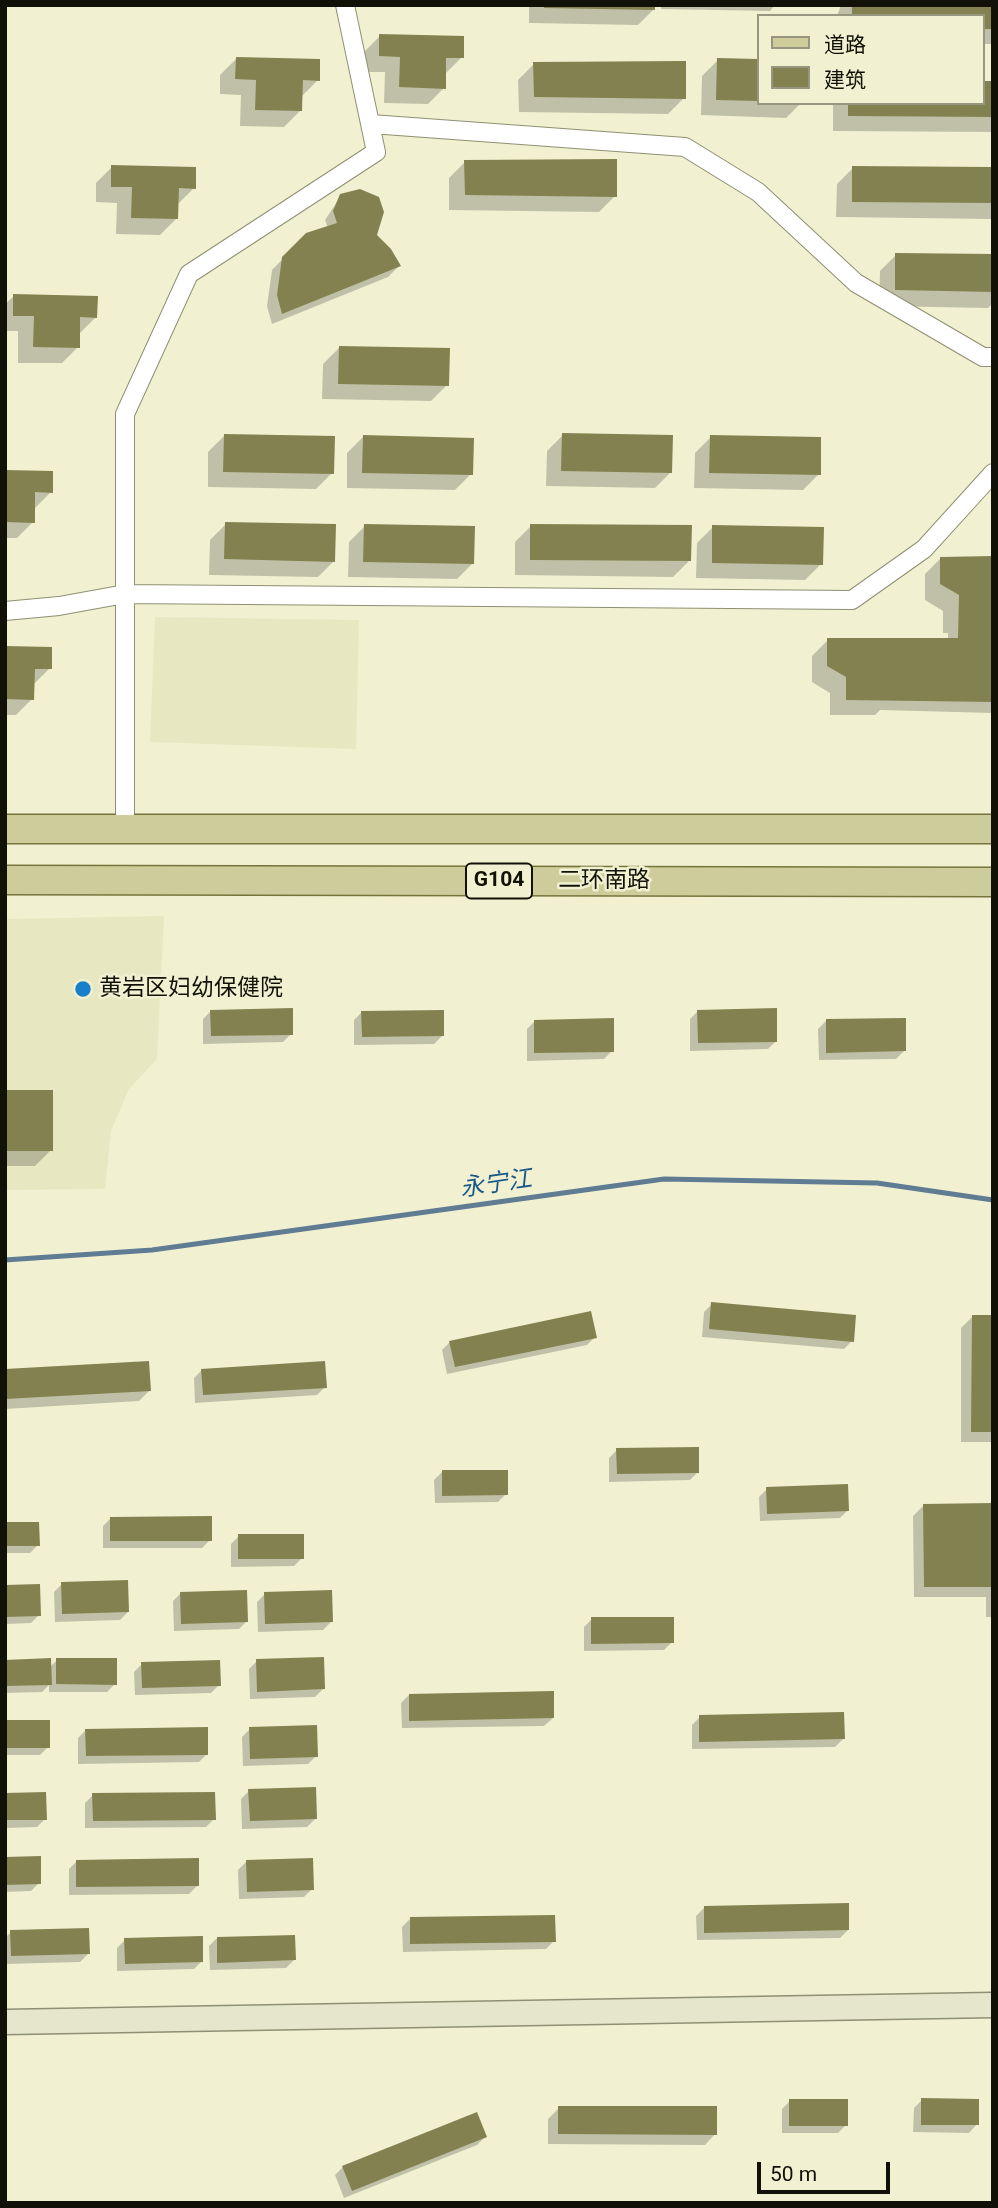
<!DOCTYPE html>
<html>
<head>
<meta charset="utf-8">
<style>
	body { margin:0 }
	#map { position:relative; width:998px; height:2208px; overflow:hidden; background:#f1f1d2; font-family:Roboto,"Noto Sans SC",sans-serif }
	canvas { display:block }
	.frame { position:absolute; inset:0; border:7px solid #111107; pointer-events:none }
	.legend { position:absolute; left:757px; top:14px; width:228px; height:91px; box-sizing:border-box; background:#f1f1d2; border:2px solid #979781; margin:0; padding:9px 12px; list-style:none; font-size:21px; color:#111107 }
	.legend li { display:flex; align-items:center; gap:14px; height:35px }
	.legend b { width:35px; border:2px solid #979781 }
	.scale { position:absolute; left:757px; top:2162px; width:133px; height:32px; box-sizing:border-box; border:4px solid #111107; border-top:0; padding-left:9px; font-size:21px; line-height:24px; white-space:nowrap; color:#111107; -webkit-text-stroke:5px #f1f1d2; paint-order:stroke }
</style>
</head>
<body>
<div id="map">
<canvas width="998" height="2208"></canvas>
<div class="frame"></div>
<ul class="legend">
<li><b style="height:9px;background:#cdcc9a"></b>道路</li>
<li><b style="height:19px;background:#82814f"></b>建筑</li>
</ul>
<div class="scale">50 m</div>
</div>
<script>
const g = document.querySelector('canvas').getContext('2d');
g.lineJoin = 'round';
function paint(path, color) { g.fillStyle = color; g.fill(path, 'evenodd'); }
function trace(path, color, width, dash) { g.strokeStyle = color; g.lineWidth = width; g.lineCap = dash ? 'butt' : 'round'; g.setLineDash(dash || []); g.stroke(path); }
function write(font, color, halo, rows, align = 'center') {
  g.font = font + ' Roboto,"Noto Sans SC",sans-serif'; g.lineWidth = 5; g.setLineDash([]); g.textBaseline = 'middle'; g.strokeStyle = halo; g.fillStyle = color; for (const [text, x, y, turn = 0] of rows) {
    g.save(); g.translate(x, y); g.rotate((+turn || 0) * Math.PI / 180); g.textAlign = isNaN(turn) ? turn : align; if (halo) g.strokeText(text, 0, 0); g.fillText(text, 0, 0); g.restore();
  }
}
const built = new Path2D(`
	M155,617L359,620L356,749L150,742Z
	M164,916L157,1059L129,1089L111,1131L105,1189L5,1190V919Z`);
const shadow = new Path2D(`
	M529,5H654V9L638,25L529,23Z
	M661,5H775L770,11L661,9Z
	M841,5H993V44H982V16H837Z
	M380,36L462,57L446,73L444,88L428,104L384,103L385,72H364V52Z
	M236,59L318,80L302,96L300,111L284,127L240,126L241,95L220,94V75Z
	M718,60L758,61V103H801L786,118L701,115L702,76Z
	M534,64L684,98L668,114L519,112L518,80Z
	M993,83L992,132L833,131V103H982Z
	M465,162L615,196L599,212L449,210V178Z
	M112,167L194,188L178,204L176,219L160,235L116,234L117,203L96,202V183Z
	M853,168L993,169V219L836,217L837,184Z
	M341,196L399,266L388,277L272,324L267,306L272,270L307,234L328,228L325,220Z
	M896,255L993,256V303L988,308L879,306L880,271Z
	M14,296L96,317L80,333L78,347L62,363H18V331H5V304Z
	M339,348L447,385L431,401L322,399L323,364Z
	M563,435L671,472L655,488L546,486L547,451Z
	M224,436L332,473L316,489L208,487V452Z
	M363,437L471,474L455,490L347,488V453Z
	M711,437L819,474L803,490L694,488L695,453Z
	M5,471L51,492L35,508L33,522L17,538H5Z
	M226,524L334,561L318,577L209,575L210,540Z
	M365,526L473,563L457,579L348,577L349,542Z
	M531,526L689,561L673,577L515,575V542Z
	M713,527L821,564L805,580L696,578L697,543Z
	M941,558H993V713L880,710L875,715H830V693L812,682V656L828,640L948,639V633H943V611L925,600V574Z
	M5,648L50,668L34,684L32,699L16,715H5Z
	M211,1011L291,1034L283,1042L203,1044V1019Z
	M698,1011L776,1041L768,1049L690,1051V1019Z
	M362,1012L442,1036L434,1044L354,1045V1020Z
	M535,1021L612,1051L604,1059L527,1061V1029Z
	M826,1021L904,1051L896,1059L819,1060L818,1029Z
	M5,1092L51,1150L35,1166H5Z
	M712,1304L852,1341L844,1349L702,1337L704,1312Z
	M972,1317H993V1442H961V1328Z
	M595,1337L587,1345L447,1374L442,1350L450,1342Z
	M202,1370L325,1387L317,1395L195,1403L194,1378Z
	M5,1371L149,1391L139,1401L5,1409Z
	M617,1450L698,1472L690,1480L609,1482V1458Z
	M442,1472L506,1494L498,1502L435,1503L434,1480Z
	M767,1489L848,1510L840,1518L760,1521L759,1497Z
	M924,1505H993V1617H986V1597H914L913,1516Z
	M111,1518L210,1540L202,1548H103V1526Z
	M5,1523L38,1545L30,1553H5Z
	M239,1536L302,1558L294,1566L231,1567V1544Z
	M62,1584L128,1612L120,1620L55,1622L54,1592Z
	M5,1586L39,1615L31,1623L5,1624Z
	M181,1593L247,1621L239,1629L174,1631L173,1601Z
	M265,1594L331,1622L323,1630L258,1632L257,1602Z
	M592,1619L672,1642L664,1650L584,1651V1627Z
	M57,1660L115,1684L107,1692H49V1685L42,1692L5,1693V1662L50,1667Z
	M257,1661L323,1689L315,1697L250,1699L249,1669Z
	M142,1664L219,1685L211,1693L135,1695L134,1672Z
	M409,1695L553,1718L544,1726L402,1728L401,1703Z
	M700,1717L843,1739L835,1747L692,1749V1725Z
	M5,1722L48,1747L40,1755H5Z
	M250,1729L316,1756L308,1764L243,1766L242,1737Z
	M86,1730L207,1754L199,1762L78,1764V1738Z
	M249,1791L315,1819L307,1827L242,1829L241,1799Z
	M5,1794L45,1819L37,1827L5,1828Z
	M93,1795L214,1819L206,1827L85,1828V1803Z
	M5,1858L39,1883L31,1891L5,1892Z
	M77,1861L197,1886L189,1894L69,1895V1869Z
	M246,1862L312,1889L304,1897L239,1899L238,1870Z
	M704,1908L848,1930L840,1938L697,1940L696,1916Z
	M410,1919L554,1941L546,1949L403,1952L402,1927Z
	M11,1932L88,1954L80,1962L5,1964V1938Z
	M217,1938L294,1960L286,1968L210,1970L209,1946Z
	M125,1940L202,1961L194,1969L117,1971V1948Z
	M922,2100L977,2124L969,2133L913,2132L914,2108Z
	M790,2101L846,2125L838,2133H782V2109Z
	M559,2108L715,2134L705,2145L548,2144V2119Z
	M485,2137L477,2145L344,2198L335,2175L343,2167Z`);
const stream = new Path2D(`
	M5,1260L152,1250L664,1179L877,1183L993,1200`);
const building = new Path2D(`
	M544,5H655V10L544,8Z
	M852,5H993V29H982V16H852Z
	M379,34L464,36V58H446V89L399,87L400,57L379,56Z
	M236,57L320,59V81L303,80L302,111L255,110L256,80L235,79Z
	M717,58L758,59V101L716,100Z
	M686,61V99L534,97L533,62Z
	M982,81H993V117L848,116V103H982Z
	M617,159V197L465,195L464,160Z
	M111,165L196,167V189L179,188L178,219L131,218L132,187H111Z
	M852,166L993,167V203L852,202Z
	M360,189L379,197L384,212L377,235L391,249L401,266L282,314L277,295L282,257L306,233L337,223L333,211L340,194Z
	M895,253L993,254V292L895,290Z
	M13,294L98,296L97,318L80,317V348L33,347L34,316H13Z
	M339,346L450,348L449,386L338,384Z
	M562,433L673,435L672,473L561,471Z
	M224,434L335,436L334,474L223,472Z
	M363,435L474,438L473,475L362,473Z
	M710,435L821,437V475L709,473Z
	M5,470L53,471V493L35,492V523L5,522Z
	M225,522L336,524L335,562L224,559Z
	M364,524L475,526L474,564L363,562Z
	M530,524L692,525L691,561L530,560Z
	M712,525L824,527L823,565L712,563Z
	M993,556V702L846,700V677L827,666V638H958L959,595L940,584V557Z
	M5,646L52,647V669H35L34,700L5,699Z
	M293,1008V1035L211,1036L210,1010Z
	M777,1008V1042L698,1043L697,1010Z
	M444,1010V1036L362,1037L361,1011Z
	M614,1018V1052L534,1053V1020Z
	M906,1018V1051L826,1053V1019Z
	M5,1090H53V1151H5Z
	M711,1302L856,1315L854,1342L709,1329Z
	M591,1311L597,1338L455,1367L449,1341Z
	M972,1315H993V1432H971Z
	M149,1361L151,1391L5,1399V1369Z
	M325,1361L327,1388L203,1395L201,1369Z
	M699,1447V1473L617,1474L616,1448Z
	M442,1470H508V1495L442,1496Z
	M848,1484L849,1511L767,1514L766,1487Z
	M993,1503V1587H924L923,1504Z
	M212,1516V1541H110V1517Z
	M5,1522H39L40,1546H5Z
	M238,1534H304V1559H238Z
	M128,1580L129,1612L62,1614L61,1582Z
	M40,1584L41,1616L5,1617V1585Z
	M247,1590L248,1622L181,1624L180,1592Z
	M332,1590L333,1622L265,1624L264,1592Z
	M591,1617H674V1643L591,1644Z
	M324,1657L325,1689L257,1692L256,1659Z
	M51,1658L52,1685L5,1686V1660Z
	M56,1658H117V1685L56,1684Z
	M220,1660L221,1686L142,1688L141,1662Z
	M554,1691V1718L409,1721V1694Z
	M844,1712L845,1739L699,1742V1715Z
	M5,1720H50V1748H5Z
	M317,1725L318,1757L250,1759L249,1727Z
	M208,1727V1755L86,1756L85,1729Z
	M316,1787L317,1819L250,1821L248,1789Z
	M46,1792L47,1820H5V1793Z
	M215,1792L216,1820L93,1821L92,1793Z
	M41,1856V1884L5,1885V1857Z
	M199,1858V1886L76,1887V1860Z
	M313,1858L314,1890L247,1892L246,1860Z
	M849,1903V1930L704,1933V1906Z
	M555,1915L556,1942L410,1944V1917Z
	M89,1928L90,1954L11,1956L10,1930Z
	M295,1935L296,1960L217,1963V1937Z
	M203,1936V1962L125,1964L124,1938Z
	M921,2098L979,2099V2125H921Z
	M789,2099H848V2126H789Z
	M558,2106H717V2135L558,2134Z
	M477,2112L487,2137L352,2191L342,2166Z`);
const street = new Path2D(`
	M371,124L685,147L758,192L856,283L983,357H993
	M5,611L59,606L125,594L852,600L924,549L993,473
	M125,829V414L189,274L376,152L345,5`);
const secondary = new Path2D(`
	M5,2022L993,2005`);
const primary = new Path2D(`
	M5,829H993
	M5,880L993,882`);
const markers = [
	[83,989,9,"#1880cb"]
];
const shields = [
	[499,881,66]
];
const shieldNames = [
	["G104",499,881]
];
const streetNames = [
	["二环南路",604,881]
];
const poiNames = [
	["黄岩区妇幼保健院",99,989]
];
const waterNames = [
	["永宁江",496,1185,-8]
];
paint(built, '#e7e7c1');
paint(shadow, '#0003');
trace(stream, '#5f7c93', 5);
paint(building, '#82814f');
trace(street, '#8f8f73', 20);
trace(secondary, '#8f8f73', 27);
trace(primary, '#76743b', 31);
trace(street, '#fff', 18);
trace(secondary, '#e6e6cd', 24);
trace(primary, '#cdcc9a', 28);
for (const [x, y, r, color] of markers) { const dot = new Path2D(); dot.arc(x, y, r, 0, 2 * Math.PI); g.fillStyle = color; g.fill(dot); trace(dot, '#f1f1d2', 2.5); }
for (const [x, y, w] of shields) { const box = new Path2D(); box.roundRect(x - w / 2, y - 17.5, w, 35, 5); g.fillStyle = '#f1f1d2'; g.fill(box); trace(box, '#111107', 2); }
write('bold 21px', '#111107', null, shieldNames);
write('23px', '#111107', '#f1f1d2', streetNames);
write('23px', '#111107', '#f1f1d2', poiNames, 'left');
write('italic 24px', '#1a5888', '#f1f1d2', waterNames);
</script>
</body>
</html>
